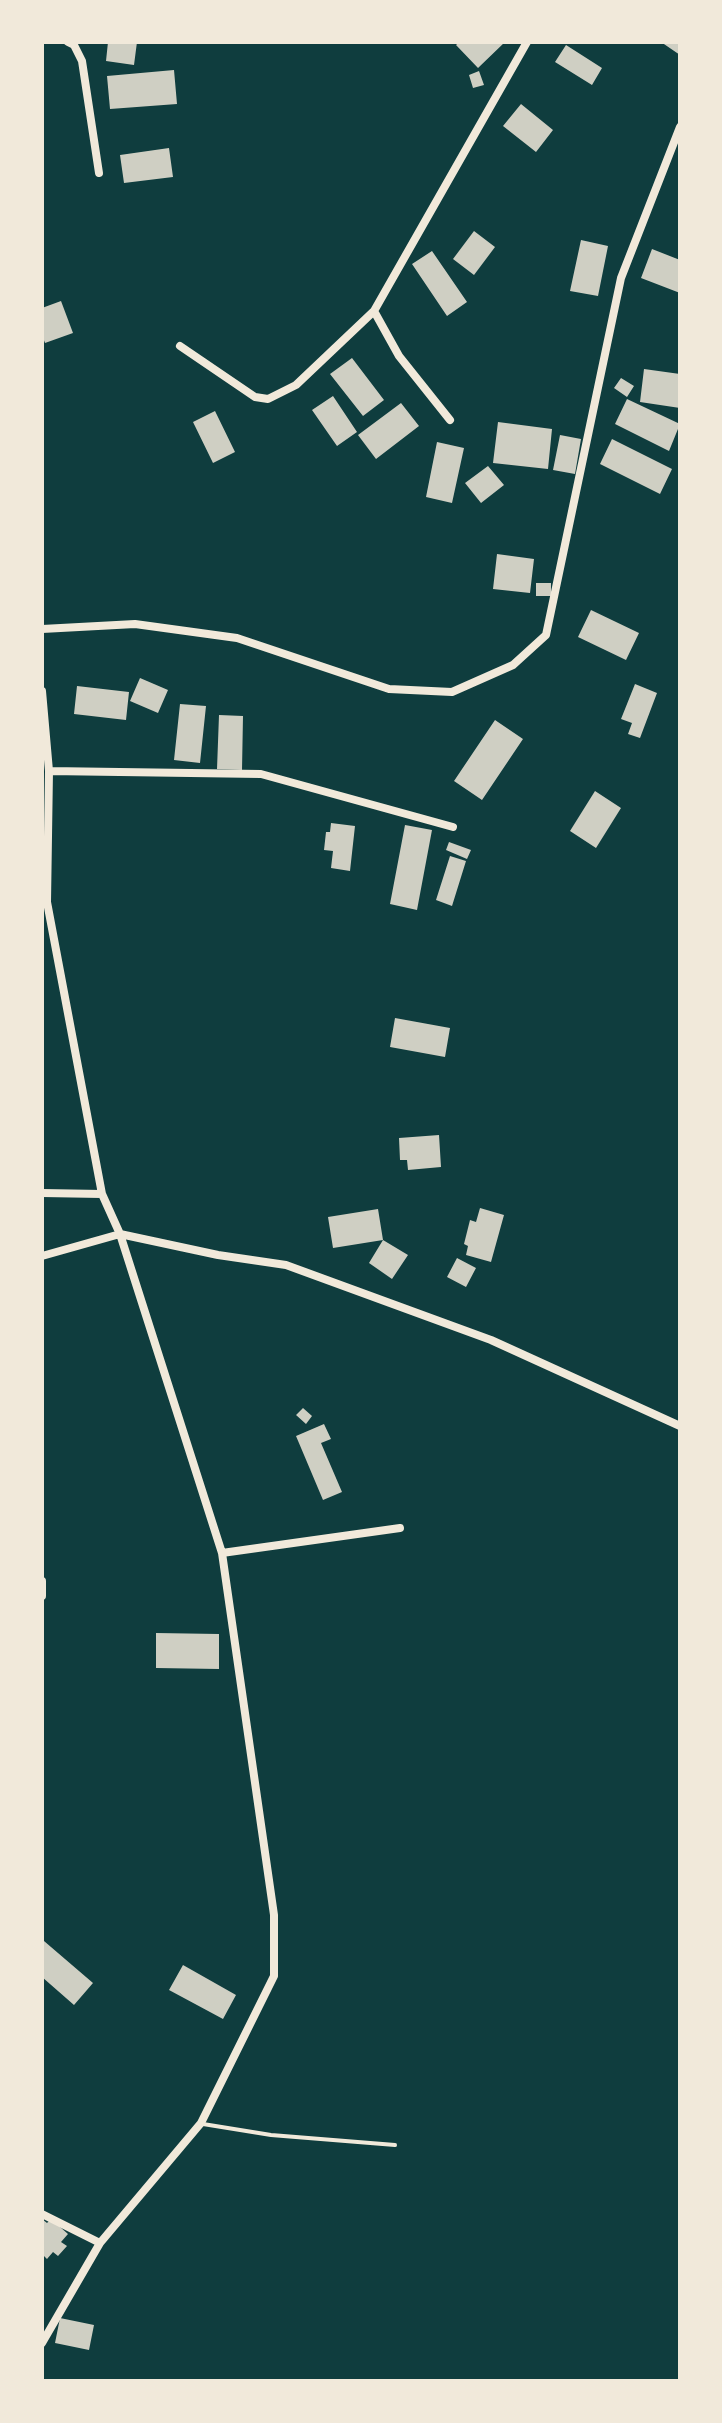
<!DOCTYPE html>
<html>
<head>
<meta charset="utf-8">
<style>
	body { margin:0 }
	#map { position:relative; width:722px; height:2423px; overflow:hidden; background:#0f3d3e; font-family:"IBM Plex Serif",serif }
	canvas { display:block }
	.frame { position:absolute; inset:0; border:44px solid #f1e9da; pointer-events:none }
</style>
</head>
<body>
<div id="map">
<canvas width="722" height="2423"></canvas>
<div class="frame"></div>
</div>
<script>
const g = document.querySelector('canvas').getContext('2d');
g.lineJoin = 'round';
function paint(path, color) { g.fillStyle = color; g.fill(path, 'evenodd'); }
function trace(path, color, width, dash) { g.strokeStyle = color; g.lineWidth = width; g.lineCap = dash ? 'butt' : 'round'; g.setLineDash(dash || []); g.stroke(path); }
const building = new Path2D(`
	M108,42H137L134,65L106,61Z
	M459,42H505L478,68L456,45Z
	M661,42H680V55Z
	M566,45L602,68L592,85L555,62Z
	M174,70L177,104L110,109L107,76Z
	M479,71L484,85L473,88L469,75Z
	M521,104L553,130L536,152L503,126Z
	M169,148L173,177L124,183L120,155Z
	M474,231L495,247L474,275L453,259Z
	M581,240L608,246L598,296L570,291Z
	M652,249L680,260V293L641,278Z
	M432,251L467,302L447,316L412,264Z
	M61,301L73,333L45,343L42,335V308Z
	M352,358L384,400L363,416L330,374Z
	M644,369L680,374V408L640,402Z
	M621,378L634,386L627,397L614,388Z
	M333,396L357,432L337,446L312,410Z
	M627,399L680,424L669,451L615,424Z
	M401,403L419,426L376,459L358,435Z
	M215,411L235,452L213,463L193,422Z
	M498,422L552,429L548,469L493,463Z
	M560,435L581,439L575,474L553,470Z
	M612,439L672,469L660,494L600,464Z
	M437,442L464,448L452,503L426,497Z
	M488,466L504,485L481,503L465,483Z
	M497,554L534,559L530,593L493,589Z
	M536,583H551V596H536Z
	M591,610L639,633L626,660L578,637Z
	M140,678L168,690L158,713L130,701Z
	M635,684L657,693L640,738L628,734L632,723L621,719Z
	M77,686L129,692L126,720L74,714Z
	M180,704L206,706L200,763L174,760Z
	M219,715L243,716L242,770L217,769Z
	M495,720L523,739L482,800L454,781Z
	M595,791L621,808L596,848L570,831Z
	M331,823L355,826L350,871L331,868L333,851L324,850L326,832H330Z
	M405,825L432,830L417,910L390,904Z
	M449,842L471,850L467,859L446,850Z
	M450,856L466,861L452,906L436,900Z
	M395,1018L450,1028L445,1057L390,1047Z
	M439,1135L441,1167L408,1170L407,1160H400L399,1138Z
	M480,1208L504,1215L491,1262L466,1255L468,1246L464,1244L470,1220L476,1222Z
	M378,1209L383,1240L408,1255L392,1279L369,1263L383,1240L333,1248L328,1217Z
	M457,1258L476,1268L466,1287L447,1277Z
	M303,1408L312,1416L306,1424L296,1415Z
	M324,1424L331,1439L321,1443L342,1492L323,1500L296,1436Z
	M156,1633L219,1634V1669L156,1668Z
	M44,1941L93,1983L74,2005L42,1977Z
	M183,1965L236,1995L223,2019L169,1990Z
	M42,2219L47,2223L51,2219L68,2234L61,2242L67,2246L58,2256L53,2252L47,2259L42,2254Z
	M60,2318L94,2325L89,2350L55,2343Z`);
const service = new Path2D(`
	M203,2124L271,2135L395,2145`);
const minor = new Path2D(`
	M68,42L74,45L82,61L99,173
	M374,311L399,356L450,420
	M180,346L255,397L268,399L296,385L374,311L527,42
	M42,629L135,624L237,638L389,689L452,692L513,665L546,635L621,278L680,127
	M42,691L49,771L47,902L102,1194L120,1234L222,1553L274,1915V1976L201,2123L100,2243L42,2343
	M49,771L261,774L453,827
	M42,1193L102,1194
	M42,1256L120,1234L218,1255L286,1265L491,1340L680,1426
	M222,1553L400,1528
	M42,1581V1596
	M42,2214L100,2243`);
paint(building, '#cfcfc3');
trace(service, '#f1e9da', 4);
trace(minor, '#f1e9da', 8);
</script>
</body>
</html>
